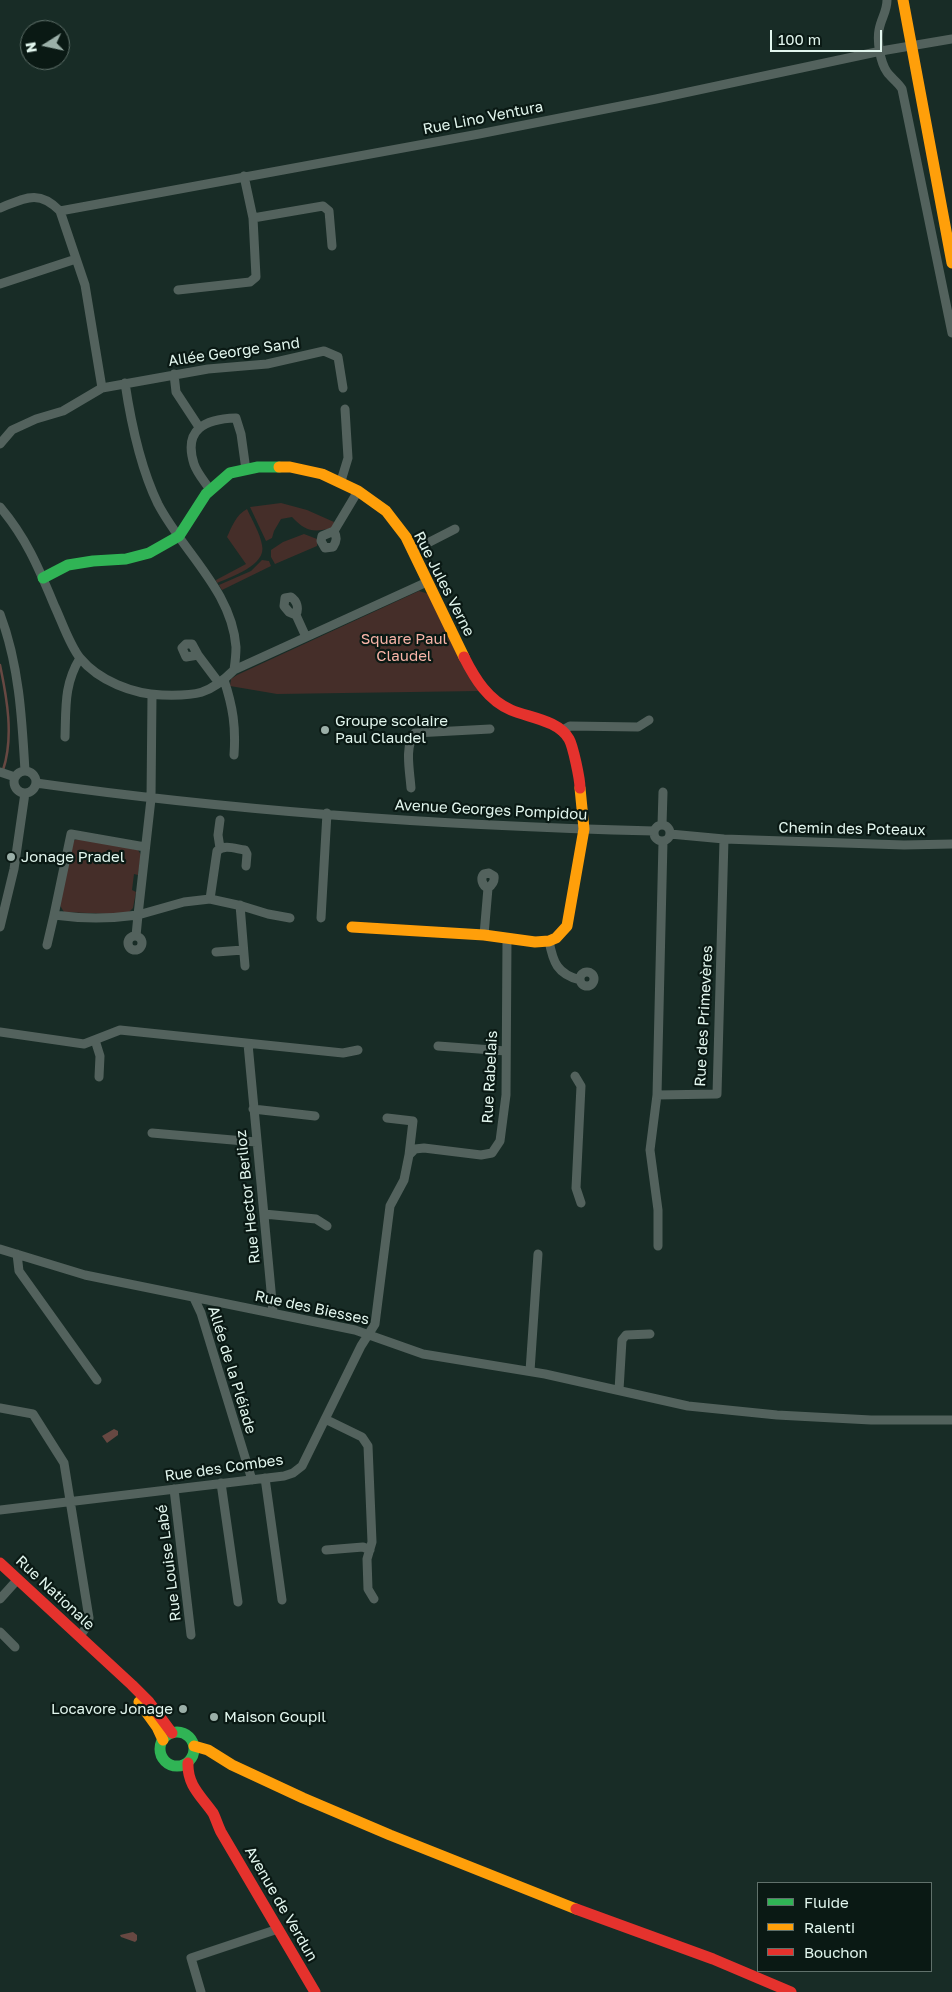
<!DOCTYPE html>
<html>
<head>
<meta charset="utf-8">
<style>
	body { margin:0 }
	#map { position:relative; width:952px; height:1992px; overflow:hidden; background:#182c26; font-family:"Golos Text",sans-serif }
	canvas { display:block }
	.legend { position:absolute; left:757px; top:1882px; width:175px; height:90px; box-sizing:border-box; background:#0a1914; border:1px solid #60716b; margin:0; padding:6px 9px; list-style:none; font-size:15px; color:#e2f6ee }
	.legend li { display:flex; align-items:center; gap:10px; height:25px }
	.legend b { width:25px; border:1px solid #60716b }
	.north { position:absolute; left:20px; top:20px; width:50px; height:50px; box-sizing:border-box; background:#0a1914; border:1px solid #60716b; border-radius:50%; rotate:260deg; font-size:14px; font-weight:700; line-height:20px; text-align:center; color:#e2f6ee }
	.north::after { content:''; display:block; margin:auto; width:18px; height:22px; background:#9bafa8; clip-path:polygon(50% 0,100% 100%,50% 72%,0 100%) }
	.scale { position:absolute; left:770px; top:30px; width:112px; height:22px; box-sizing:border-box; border:2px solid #e2f6ee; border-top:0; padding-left:6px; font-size:15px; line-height:18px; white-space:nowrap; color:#e2f6ee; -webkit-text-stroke:4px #0a1914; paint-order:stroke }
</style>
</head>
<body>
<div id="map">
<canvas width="952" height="1992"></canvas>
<ul class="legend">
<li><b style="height:6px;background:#30b455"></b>Fluide</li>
<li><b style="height:6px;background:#ff9f0a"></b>Ralenti</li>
<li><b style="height:6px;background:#e5322d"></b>Bouchon</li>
</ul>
<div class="north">N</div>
<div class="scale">100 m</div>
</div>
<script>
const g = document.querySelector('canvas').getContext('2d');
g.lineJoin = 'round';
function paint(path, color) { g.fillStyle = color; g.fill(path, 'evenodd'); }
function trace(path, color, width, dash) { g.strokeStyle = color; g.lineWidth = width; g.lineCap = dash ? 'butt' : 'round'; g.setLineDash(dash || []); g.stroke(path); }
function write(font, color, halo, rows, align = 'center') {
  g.font = font + ' "Golos Text",sans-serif'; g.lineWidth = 4.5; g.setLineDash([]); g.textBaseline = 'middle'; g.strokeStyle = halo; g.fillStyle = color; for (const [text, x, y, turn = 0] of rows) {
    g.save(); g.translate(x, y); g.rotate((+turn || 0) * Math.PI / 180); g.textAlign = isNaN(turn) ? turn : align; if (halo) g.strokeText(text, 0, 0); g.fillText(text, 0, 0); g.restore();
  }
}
const green = new Path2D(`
	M281,503L307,510L334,522L332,528C313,533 305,531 292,517L281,519L274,531L272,538L266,541L250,507Z
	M247,509C252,520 260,533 262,545C267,565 231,577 217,583L216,580L246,564L227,537C232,526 236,515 247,509Z
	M304,534L317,539V546L275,564L271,557V550L283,542Z
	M262,560L269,561L271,566L222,590L219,585L251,571Z
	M419,591L429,594L479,691L277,694L230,686L231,679L237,675Z
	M82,838L138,850L141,855L138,875L134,874L132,890L136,892L133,908L129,912L110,914L64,912L59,904L72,841Z`);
const water = new Path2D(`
	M114,1429L118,1431V1435L107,1443L102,1436Z
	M133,1932L137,1935V1940L135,1942L121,1937L120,1935Z`);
const stream = new Path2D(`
	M0,665C7,698 14,737 3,770`);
const street = new Path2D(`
	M887,0C887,12 881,18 879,30C877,41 880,62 887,72C891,78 898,82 902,89L952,333
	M0,208C25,198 39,189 60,211L85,285L102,388
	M60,211L479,134L656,99L881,51L952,39
	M253,218L323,206L329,211L332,246
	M0,284L76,259
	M178,290L250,282L256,277L253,218L244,176
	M174,374L176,392L199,427
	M0,444L12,430L36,419L63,411L102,388L208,369L267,364L324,351L338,357L343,388
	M341,481L348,458L345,409
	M210,490C205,482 197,473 194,464C183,429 205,419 236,418L241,434L246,470
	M0,507C27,539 39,569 55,607C62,622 70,646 80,658C99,681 133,694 162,695C196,696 209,695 234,670C235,663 236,655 236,647C232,591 183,552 158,504C140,467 131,423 125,383
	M334,531C337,537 337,541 333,547L325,548L321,541L322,536L334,531L358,491
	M412,551L455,529
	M0,614C19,664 22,718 25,771
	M296,615L289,612L284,606L285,598L291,597C297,601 299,608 296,615L306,637
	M198,655L186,657L182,648L186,644H192L198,655L219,683
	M234,670L427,582
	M224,680C233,707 236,727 234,755
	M152,695L151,799L138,915L184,902L210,899L242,906L268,914L290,918
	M561,731L570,726L638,727L649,720
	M65,737C66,707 64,684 80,658
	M14 782a11 11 0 1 1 22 0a11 11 0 1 1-22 0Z
	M0,772L15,777
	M36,783C241,812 448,826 654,831
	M411,788C410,772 404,746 415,733L490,729
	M654 833a8 8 0 1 1 16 0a8 8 0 1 1-16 0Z
	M662,825L663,792
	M670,834L724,839L904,845L952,844
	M663,841L657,1095L717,1094L724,839
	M220,848L218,835L220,820
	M210,899L217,851C224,844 236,849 245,850L247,854L246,866
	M240,905L245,966
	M321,918L327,813
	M0,927L14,869L25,793
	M484,935L488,888C492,885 495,882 494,876L489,873L484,874C480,878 482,886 488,888
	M128 943a7 7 0 1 1 14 0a7 7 0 1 1-14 0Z
	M136,936L138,915C109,919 83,919 54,915L71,834L145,847
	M549,941C553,962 557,974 580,980
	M47,945L54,915
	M216,952L243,950
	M580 979a7 7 0 1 1 14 0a7 7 0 1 1-14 0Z
	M0,1032L84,1044L120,1030L343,1053L358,1050
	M95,1040L100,1056L99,1077
	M248,1044L273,1312
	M438,1046L506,1051
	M575,1076L581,1086L576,1188L581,1203
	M657,1095L650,1150L658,1210V1246
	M253,1109L315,1116
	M387,1118L413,1121L409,1155
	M152,1133L256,1142
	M264,1214L316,1219L327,1226
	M0,1249L85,1275L355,1330L423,1354L545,1374L688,1406L777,1415L871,1420H952
	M17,1254L19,1271L97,1380
	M194,1298L201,1313L252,1480
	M530,1371L538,1254
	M619,1390L622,1340L626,1335L650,1334
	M0,1408L33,1414L64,1463L89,1618L87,1626L80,1636
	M325,1419L362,1437L368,1446L372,1542L367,1559L368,1589L374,1599
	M265,1478L282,1600
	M221,1483L238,1602
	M174,1489L191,1635
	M0,1510L284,1476L293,1473L302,1466L361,1346L375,1324L390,1206L404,1180L409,1155L415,1149L424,1148L481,1155L492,1153L500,1141L506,1095L507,939
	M326,1550L363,1547L370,1550
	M0,1599L18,1579
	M0,1632L15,1647
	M201,1992L191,1958L278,1929`);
const fast = new Path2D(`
	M43,578L68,565L93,561L126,559L149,553L179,536L206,494L230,473L258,467H279
	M160 1749a17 17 0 1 1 34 0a17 17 0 1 1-34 0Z`);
const slow = new Path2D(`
	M903,0L952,263
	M279,467H290L322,474L358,491L386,511L406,537L464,657
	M352,927L484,935L535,942L549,941L556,938L567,926L584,829L580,788
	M139,1702L157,1727L163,1740
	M194,1746L208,1750L232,1765L303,1798L390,1835L576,1909`);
const jam = new Path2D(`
	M464,657C475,679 488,700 511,710C530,718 558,720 569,739C573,746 580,779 580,788
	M0,1563L132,1685L149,1702L172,1733
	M188,1763C187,1785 201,1796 213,1813C216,1819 218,1826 221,1832L315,1992
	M576,1909L713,1959L791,1992`);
const markers = [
	[325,730,5,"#9bafa8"],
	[11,857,5,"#9bafa8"],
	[183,1709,5,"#9bafa8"],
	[214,1717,5,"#9bafa8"]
];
const streetNames = [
	["Rue Lino Ventura",483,118,-11],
	["Allée George Sand",234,352,-8],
	["Rue Jules Verne",444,584,63],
	["Avenue Georges Pompidou",491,810,3],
	["Chemin des Poteaux",852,829,1],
	["Rue des Primevères",704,1016,-87],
	["Rue Rabelais",490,1077,-87],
	["Rue Hector Berlioz",248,1197,-96],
	["Rue des Biesses",312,1308,12],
	["Allée de la Pléiade",232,1370,73],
	["Rue des Combes",224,1468,-8],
	["Rue Louise Labé",169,1563,-97],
	["Rue Nationale",55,1593,43],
	["Avenue de Verdun",281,1904,60]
];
const parkNames = [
	["Square Paul",404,639],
	["Claudel",404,656]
];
const poiNames = [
	["Groupe scolaire",335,721],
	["Paul Claudel",335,738],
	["Jonage Pradel",21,857],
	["Locavore Jonage",173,1709,"right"],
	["Maison Goupil",224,1717]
];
paint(green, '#452e29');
paint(water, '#674842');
trace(stream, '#674842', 2.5);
trace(street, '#53625d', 9);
trace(fast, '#30b455', 11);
trace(slow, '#ff9f0a', 11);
trace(jam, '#e5322d', 11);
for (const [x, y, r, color] of markers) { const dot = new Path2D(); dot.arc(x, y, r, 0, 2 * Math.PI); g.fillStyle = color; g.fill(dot); trace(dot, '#0a1914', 2); }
write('15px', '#e2f6ee', '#0a1914', streetNames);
write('15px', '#f8b4a8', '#0a1914', parkNames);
write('15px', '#e2f6ee', '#0a1914', poiNames, 'left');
</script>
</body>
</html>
